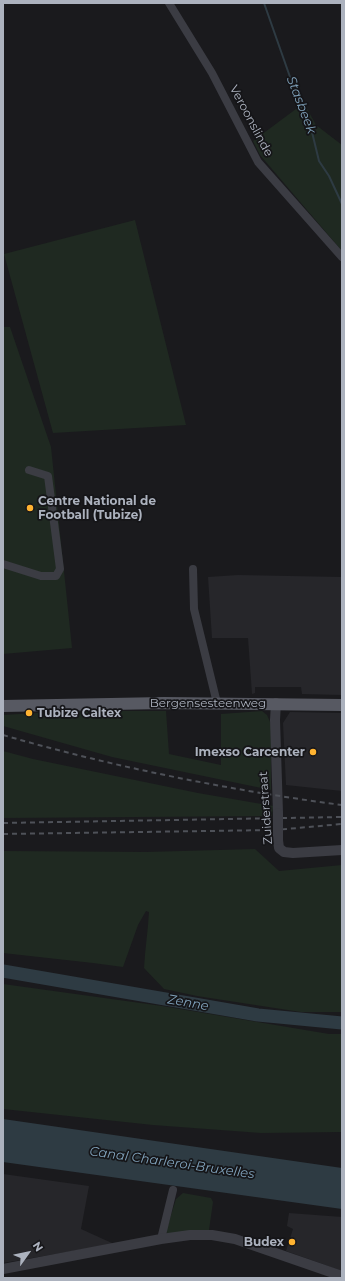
<!DOCTYPE html>
<html>
<head>
<meta charset="utf-8">
<style>
	body { margin:0 }
	#map { position:relative; width:345px; height:1281px; overflow:hidden; background:#1a1a1d; font-family:Montserrat,sans-serif }
	canvas { display:block }
	.frame { position:absolute; inset:0; border:4px solid #acb2be; pointer-events:none }
	.north { position:absolute; left:8px; top:1233px; width:40px; height:40px; -webkit-text-stroke:3px #151518; paint-order:stroke; rotate:57deg; font-size:11px; font-weight:700; line-height:16px; text-align:center; color:#acb2be }
	.north::after { content:''; display:block; margin:auto; width:14px; height:18px; background:#acb2be; clip-path:polygon(50% 0,100% 100%,50% 72%,0 100%) }
</style>
</head>
<body>
<div id="map">
<canvas width="345" height="1281"></canvas>
<div class="frame"></div>
<div class="north">N</div>
</div>
<script>
const g = document.querySelector('canvas').getContext('2d');
g.lineJoin = 'round';
function paint(path, color) { g.fillStyle = color; g.fill(path, 'evenodd'); }
function trace(path, color, width, dash) { g.strokeStyle = color; g.lineWidth = width; g.lineCap = dash ? 'butt' : 'round'; g.setLineDash(dash || []); g.stroke(path); }
function write(font, color, halo, rows, align = 'center') {
  g.font = font + ' Montserrat,sans-serif'; g.lineWidth = 3.5; g.setLineDash([]); g.textBaseline = 'middle'; g.strokeStyle = halo; g.fillStyle = color; for (const [text, x, y, turn = 0] of rows) {
    g.save(); g.translate(x, y); g.rotate((+turn || 0) * Math.PI / 180); g.textAlign = isNaN(turn) ? turn : align; if (halo) g.strokeText(text, 0, 0); g.fillText(text, 0, 0); g.restore();
  }
}
const built = new Path2D(`
	M238,575L342,577V695L302,694L301,687H255V693L252,694L248,638H212L208,577Z
	M290,712L342,713V791L286,785L283,723Z
	M3,1174L89,1186L81,1229L114,1244L3,1263Z
	M289,1213L342,1217V1271L286,1251L293,1229L287,1226Z`);
const green = new Path2D(`
	M304,103L316,125L342,145V251L260,155L253,141Z
	M135,220L186,425L53,433L4,254Z
	M3,327H10L51,447L72,648L3,654Z
	M70,711H166L169,754L221,765V714L262,711L267,715L271,724V790L112,757L3,726V715Z
	M3,751L33,759L198,793L273,806L272,816L3,818Z
	M255,849L279,871L342,865V1012H301L197,996L164,989L144,968C145,949 148,931 149,912L146,911L138,925L123,967L93,963L3,953V851L146,852Z
	M3,984L162,1006L329,1034H342V1132L261,1133L153,1125L3,1109Z
	M183,1193L211,1198L213,1202L209,1230L167,1234V1228L176,1199Z`);
const water = new Path2D(`
	M3,1119L342,1168V1209L3,1162Z`);
const stream = new Path2D(`
	M264,3L302,111L311,128L319,161L329,176L342,204`);
const river = new Path2D(`
	M3,971L258,1015L342,1023`);
const minor = new Path2D(`
	M169,3L212,73L258,162L342,257
	M3,564L41,576H56L60,569L48,476L29,470
	M193,569L194,609L217,703
	M161,1239L173,1190`);
const tertiary = new Path2D(`
	M276,703L275,720L278,813
	M278,840L279,848L284,852L293,853L342,850
	M3,1269L161,1239L190,1235H212L235,1239L342,1276`);
const primary = new Path2D(`
	M3,706L164,703L342,705`);
const rail = new Path2D(`
	M3,735C114,767 228,790 342,805
	M3,823L342,817
	M3,834L275,830L342,824`);
const tertiaryBridge = new Path2D(`
	M278,813V840`);
const markers = [
	[30,508,4,"#ffb331"],
	[29,713,4,"#ffb331"],
	[313,752,4,"#ffb331"],
	[292,1242,4,"#ffb331"]
];
const streetNames = [
	["Veroonslinde",251,121,62],
	["Bergensesteenweg",208,703],
	["Zuiderstraat",266,808,-94]
];
const poiNames = [
	["Centre National de",38,501],
	["Football (Tubize)",38,515],
	["Tubize Caltex",37,713],
	["Imexso Carcenter",305,752,"right"],
	["Budex",284,1242,"right"]
];
const waterNames = [
	["Stasbeek",301,105,69],
	["Zenne",188,1003,10],
	["Canal Charleroi-Bruxelles",172,1163,8]
];
paint(built, '#26262a');
paint(green, '#1f2921');
paint(water, '#2e3b43');
trace(stream, '#2e3b43', 2);
trace(river, '#2e3b43', 13);
trace(minor, '#3b3c43', 8);
trace(tertiary, '#3b3c43', 10);
trace(primary, '#575962', 12);
trace(rail, '#4e5158', 2, [5, 4]);
trace(tertiaryBridge, '#3b3c43', 10);
for (const [x, y, r, color] of markers) { const dot = new Path2D(); dot.arc(x, y, r, 0, 2 * Math.PI); g.fillStyle = color; g.fill(dot); trace(dot, '#151518', 1.5); }
write('12px', '#acb2be', '#151518', streetNames);
write('bold 12px', '#acb2be', '#151518', poiNames, 'left');
write('italic 13px', '#80a2bb', '#151518', waterNames);
</script>
</body>
</html>
